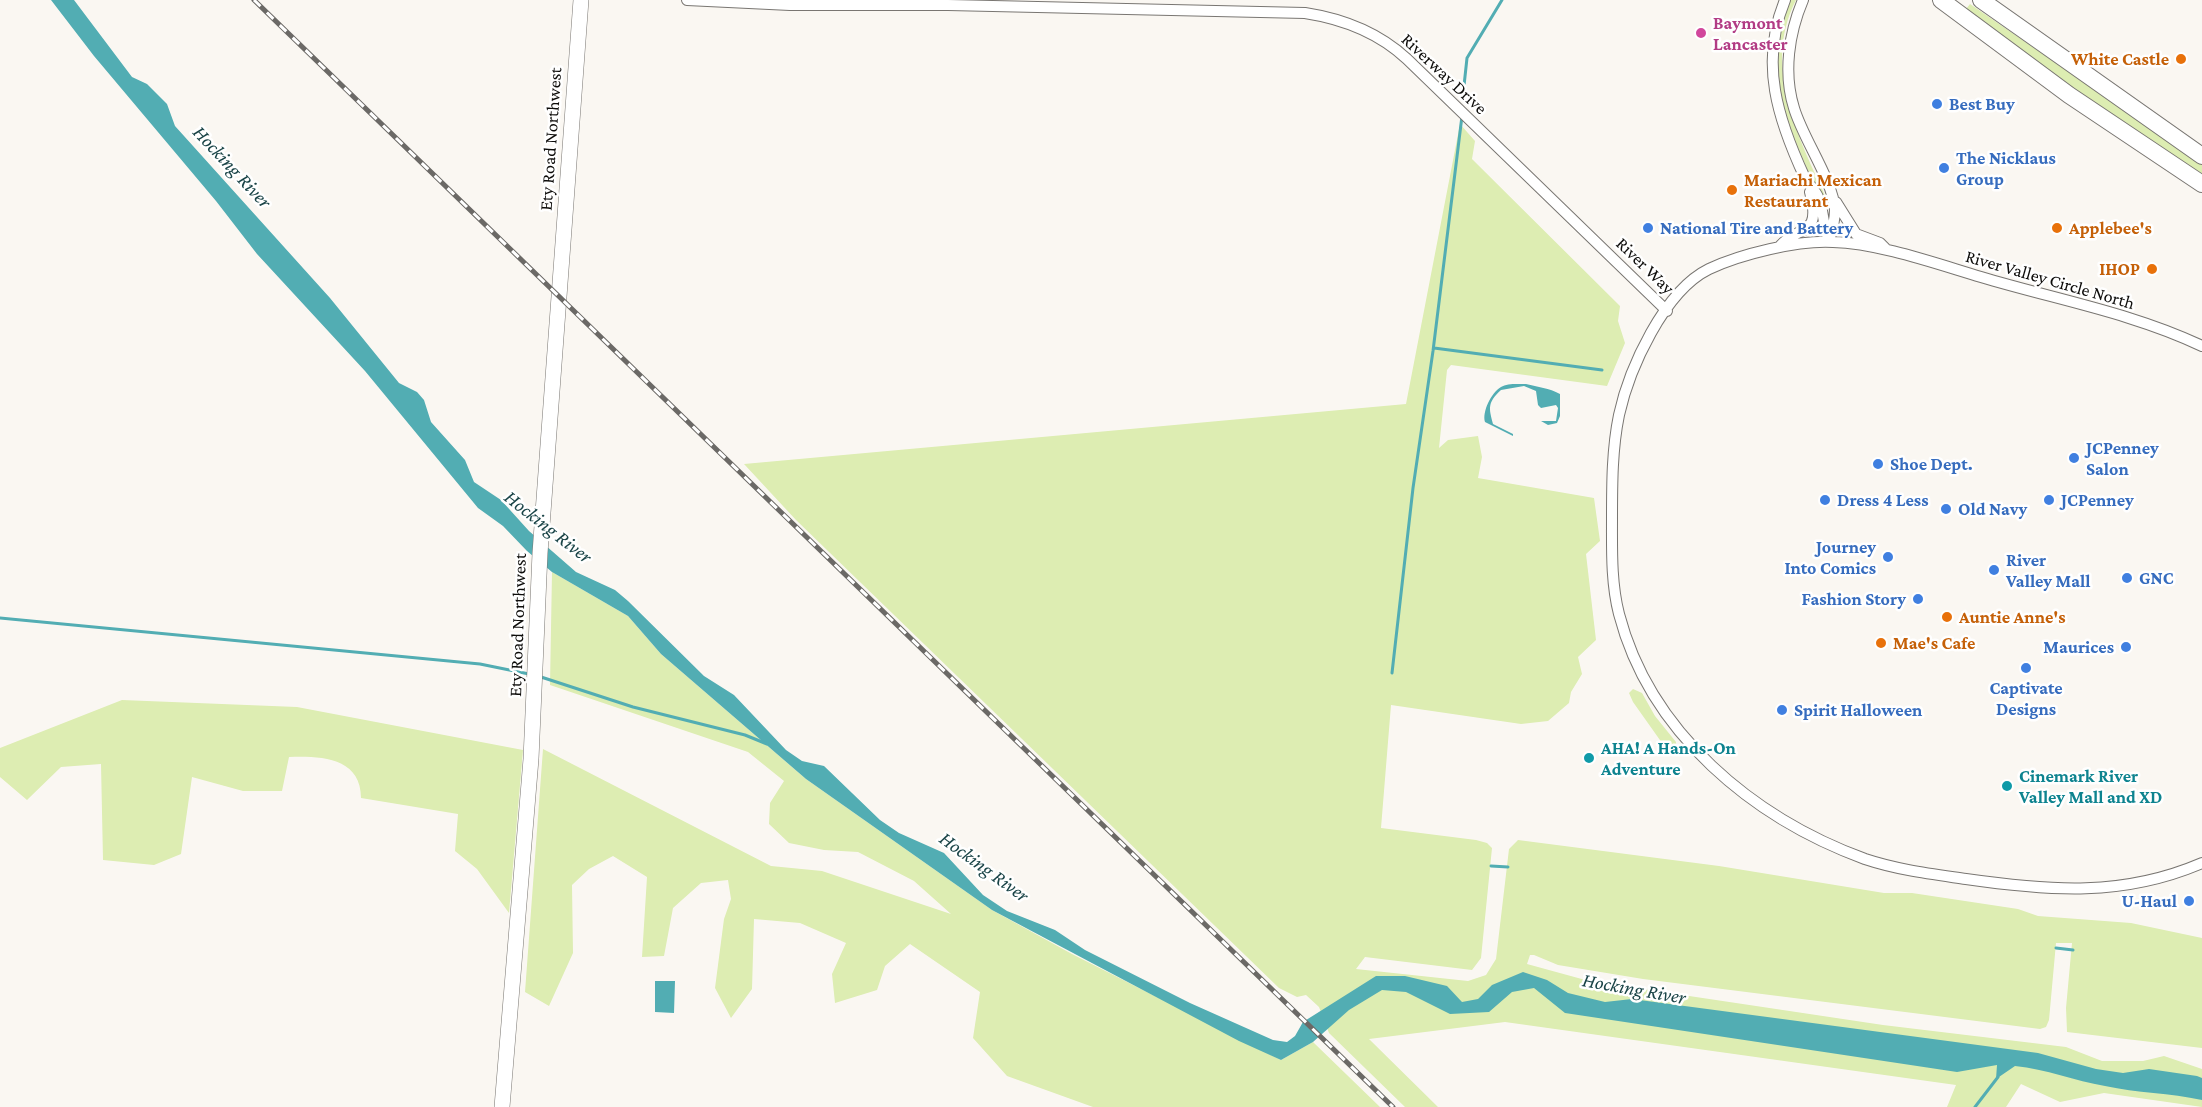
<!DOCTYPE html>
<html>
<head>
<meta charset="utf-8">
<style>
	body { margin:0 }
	canvas { display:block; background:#faf7f2 }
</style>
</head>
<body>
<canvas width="2202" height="1107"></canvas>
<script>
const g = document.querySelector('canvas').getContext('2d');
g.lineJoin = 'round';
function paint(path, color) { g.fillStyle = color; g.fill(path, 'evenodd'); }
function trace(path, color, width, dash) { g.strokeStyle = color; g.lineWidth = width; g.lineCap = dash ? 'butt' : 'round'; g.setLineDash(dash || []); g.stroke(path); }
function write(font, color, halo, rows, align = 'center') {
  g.font = font + ' "Crimson Pro",serif'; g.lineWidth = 5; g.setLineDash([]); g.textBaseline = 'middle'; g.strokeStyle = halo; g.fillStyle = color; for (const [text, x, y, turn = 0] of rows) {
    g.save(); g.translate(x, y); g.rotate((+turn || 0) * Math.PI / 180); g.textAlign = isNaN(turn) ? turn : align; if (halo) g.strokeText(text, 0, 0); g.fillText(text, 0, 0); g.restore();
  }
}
const green = new Path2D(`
	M1790,0H1796C1760,70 1802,144 1831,208L1826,209C1795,142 1758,75 1790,0Z
	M1970,4L2202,163V175L2070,87L1966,9Z
	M1460,124L1475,141L1472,159L1620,306L1618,321L1625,343L1607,386L1451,365L1447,370L1439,448L1448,440L1478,436L1482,457L1478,478L1594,498L1600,541L1586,554L1596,640L1578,657L1582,674L1571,692L1569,703L1548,721L1521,724L1391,705L1381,828L1476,840L1487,843L1492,848L1481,958L1472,970L1365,957L1356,969L1468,981L1486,975L1496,959L1509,849L1518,840L1719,866L1884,893H1912L2018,909L2038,916L2131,923L2202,938V1048L2067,1032L2066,1008L2072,943H2056L2049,1020L2046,1027L2040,1029L1643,979L1558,965L1534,955H1530L1527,964L1589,981L1883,1025L2066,1047L2102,1061H2143L2164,1056L2202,1069V1107L2104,1093L2060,1102L2021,1084L2006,1107H1947L1956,1085L1505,1022L1369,1039L1438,1107H1405L1329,1033L1319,1007L1306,995L1297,997L1279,988L796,520L744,464L1406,404Z
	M552,572L628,616L661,654L806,779L992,910L1072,954L1281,1060L1313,1042L1380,1107H1093L1007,1076L973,1038L980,992L910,944L885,966L877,990L835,1003L832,974L846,943L800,923L754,919L752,989L731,1018L715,988L724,919L731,899L728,880L701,883L673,908L664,956L642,957L647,877L613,856L589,869L572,885L573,953L549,1006L525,992L543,749L771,866L822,871L951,914L914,881L858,852L824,850L789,843L769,824L770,803L784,781L748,752L550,685Z
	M1633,689L1642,693L1655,716L1676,742L1677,753L1667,750L1633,702L1629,693Z
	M122,700L297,707L523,750L509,913L477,869L455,851L458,814L361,798C361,757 320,756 289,757L282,791H243L192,777L181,854L154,865L103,860L101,764L61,767L27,800L0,777V748Z`);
const water = new Path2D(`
	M51,0H74L132,77L147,84L167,104L175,126L330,298L399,383L417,392L424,400L431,422L465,460L474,482L501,500L529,531L576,572L615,590L628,601L704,676L734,695L786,750L802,761L824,766L880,820L899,833L944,853L983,895L1007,911L1055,930L1085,950L1190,1003L1273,1040L1287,1042L1295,1036L1303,1022L1376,976H1405L1447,986L1462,1002L1478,999L1492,985L1523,972L1547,980L1568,993L1605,1002L1632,999L2038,1053L2096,1069L2123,1073L2149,1069L2197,1076L2202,1078V1100C2170,1093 2137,1093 2105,1086C2075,1081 2046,1069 2015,1066L1996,1079L1997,1065L1957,1072L1565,1013L1534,988L1512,992L1489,1012L1450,1014L1406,992L1382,990L1349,1010L1313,1042L1281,1060L1239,1041L992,910L806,779L661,654L628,616L552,572L527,551L503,526L478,508L365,371L257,254L216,201L94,56Z
	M1526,384C1538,387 1549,388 1560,394V416L1557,423L1548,425L1541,421H1556L1558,408L1556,405L1541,408L1538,405L1536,391L1524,386L1501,390C1487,403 1489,408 1493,424L1513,434V436L1485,422C1482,412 1491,393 1501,387C1507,383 1518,384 1526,384Z
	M655,981H675L674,1013L655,1012Z`);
const stream = new Path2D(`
	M1463,95L1467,58L1502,0
	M1434,348L1602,370
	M0,618L480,664L529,674
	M1392,673L1413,488L1433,351L1462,116
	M538,676L633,707L745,735L767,744
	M1491,866L1508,867
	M2056,948L2073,950
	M1975,1107L1998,1077`);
const street = new Path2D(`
	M687,0L790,5H948L1305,13C1344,19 1378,32 1407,59L1667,311
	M1785,0C1759,63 1778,120 1805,178C1809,185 1815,190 1818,197C1824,211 1823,227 1829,241
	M1803,0C1789,33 1783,73 1794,108C1803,139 1833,180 1835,210C1835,221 1832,231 1829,241
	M1836,202L1856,234L1880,243L1885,248
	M1780,246C1799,224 1822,238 1810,192
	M2202,346C2133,313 2054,299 1981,277C1937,264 1878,243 1833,242C1798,240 1741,254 1709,269C1664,291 1629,369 1619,415C1612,449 1612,484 1612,519C1612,550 1611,583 1619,614C1650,733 1753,818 1865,859C1898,870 1932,874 1966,879C2050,891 2123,897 2202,863`);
const secondary = new Path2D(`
	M502,1107L531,759L540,553L581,0`);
const primary = new Path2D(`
	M1941,0L2069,95L2202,184
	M1981,0L2202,156`);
const rail = new Path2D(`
	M254,0L1393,1107`);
const markers = [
	[1701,33,6,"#d1479c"],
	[2181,59,6,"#e8710a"],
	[1937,104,6,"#3f7fe0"],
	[1944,168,6,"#3f7fe0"],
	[1732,190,6,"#e8710a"],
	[1648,228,6,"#3f7fe0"],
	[2057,228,6,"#e8710a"],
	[2152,269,6,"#e8710a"],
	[2074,458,6,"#3f7fe0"],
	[1878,464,6,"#3f7fe0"],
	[1825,500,6,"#3f7fe0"],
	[2049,500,6,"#3f7fe0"],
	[1946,509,6,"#3f7fe0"],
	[1888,557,6,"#3f7fe0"],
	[1994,570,6,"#3f7fe0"],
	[2127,578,6,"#3f7fe0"],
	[1918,599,6,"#3f7fe0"],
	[1947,617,6,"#e8710a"],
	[1881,643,6,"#e8710a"],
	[2126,647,6,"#3f7fe0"],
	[2026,668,6,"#3f7fe0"],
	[1782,710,6,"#3f7fe0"],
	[1589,758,6,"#0f9aa8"],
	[2007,786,6,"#0f9aa8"],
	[2189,901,6,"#3f7fe0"]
];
const hotelNames = [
	["Baymont",1713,23],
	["Lancaster",1713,44]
];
const foodNames = [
	["White Castle",2169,59,"right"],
	["Mariachi Mexican",1744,180],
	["Restaurant",1744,201],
	["Applebee's",2069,228],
	["IHOP",2140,269,"right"],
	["Auntie Anne's",1959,617],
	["Mae's Cafe",1893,643]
];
const streetNames = [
	["Riverway Drive",1444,74,43],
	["Ety Road Northwest",551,139,-86],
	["River Way",1645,266,44],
	["River Valley Circle North",2050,280,16],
	["Ety Road Northwest",518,625,-88]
];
const shopNames = [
	["Best Buy",1949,104],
	["The Nicklaus",1956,158],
	["Group",1956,179],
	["National Tire and Battery",1660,228],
	["JCPenney",2086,448],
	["Salon",2086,469],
	["Shoe Dept.",1890,464],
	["Dress 4 Less",1837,500],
	["JCPenney",2061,500],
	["Old Navy",1958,509],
	["Journey",1876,547,"right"],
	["Into Comics",1876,568,"right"],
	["River",2006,560],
	["Valley Mall",2006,581],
	["GNC",2139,578],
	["Fashion Story",1906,599,"right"],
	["Maurices",2114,647,"right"],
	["Captivate",2026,688,"center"],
	["Designs",2026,709,"center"],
	["Spirit Halloween",1794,710],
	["U-Haul",2177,901,"right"]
];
const cultureNames = [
	["AHA! A Hands-On",1601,748],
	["Adventure",1601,769],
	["Cinemark River",2019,776],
	["Valley Mall and XD",2019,797]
];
const waterNames = [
	["Hocking River",232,167,47],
	["Hocking River",548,527,38],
	["Hocking River",984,867,36],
	["Hocking River",1634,989,10]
];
paint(green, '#ddedb2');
paint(water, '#52adb3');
trace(stream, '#52adb3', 3);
trace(street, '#797672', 12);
trace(secondary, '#797672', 16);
trace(primary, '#797672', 18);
trace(street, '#fff', 10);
trace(secondary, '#fff', 15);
trace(primary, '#fff', 16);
trace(rail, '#6b6966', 5);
trace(rail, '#fff', 3, [9]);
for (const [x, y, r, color] of markers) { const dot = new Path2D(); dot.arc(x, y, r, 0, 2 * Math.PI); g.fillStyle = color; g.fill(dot); trace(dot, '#fff', 2); }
write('bold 18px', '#b23c85', '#fff', hotelNames, 'left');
write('bold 18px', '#c56008', '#fff', foodNames, 'left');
write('18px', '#0d0c0a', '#fff', streetNames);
write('bold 18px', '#366cbe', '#fff', shopNames, 'left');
write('bold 18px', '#0d838f', '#fff', cultureNames, 'left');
write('italic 20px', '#1a4447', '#fff', waterNames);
</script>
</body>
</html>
